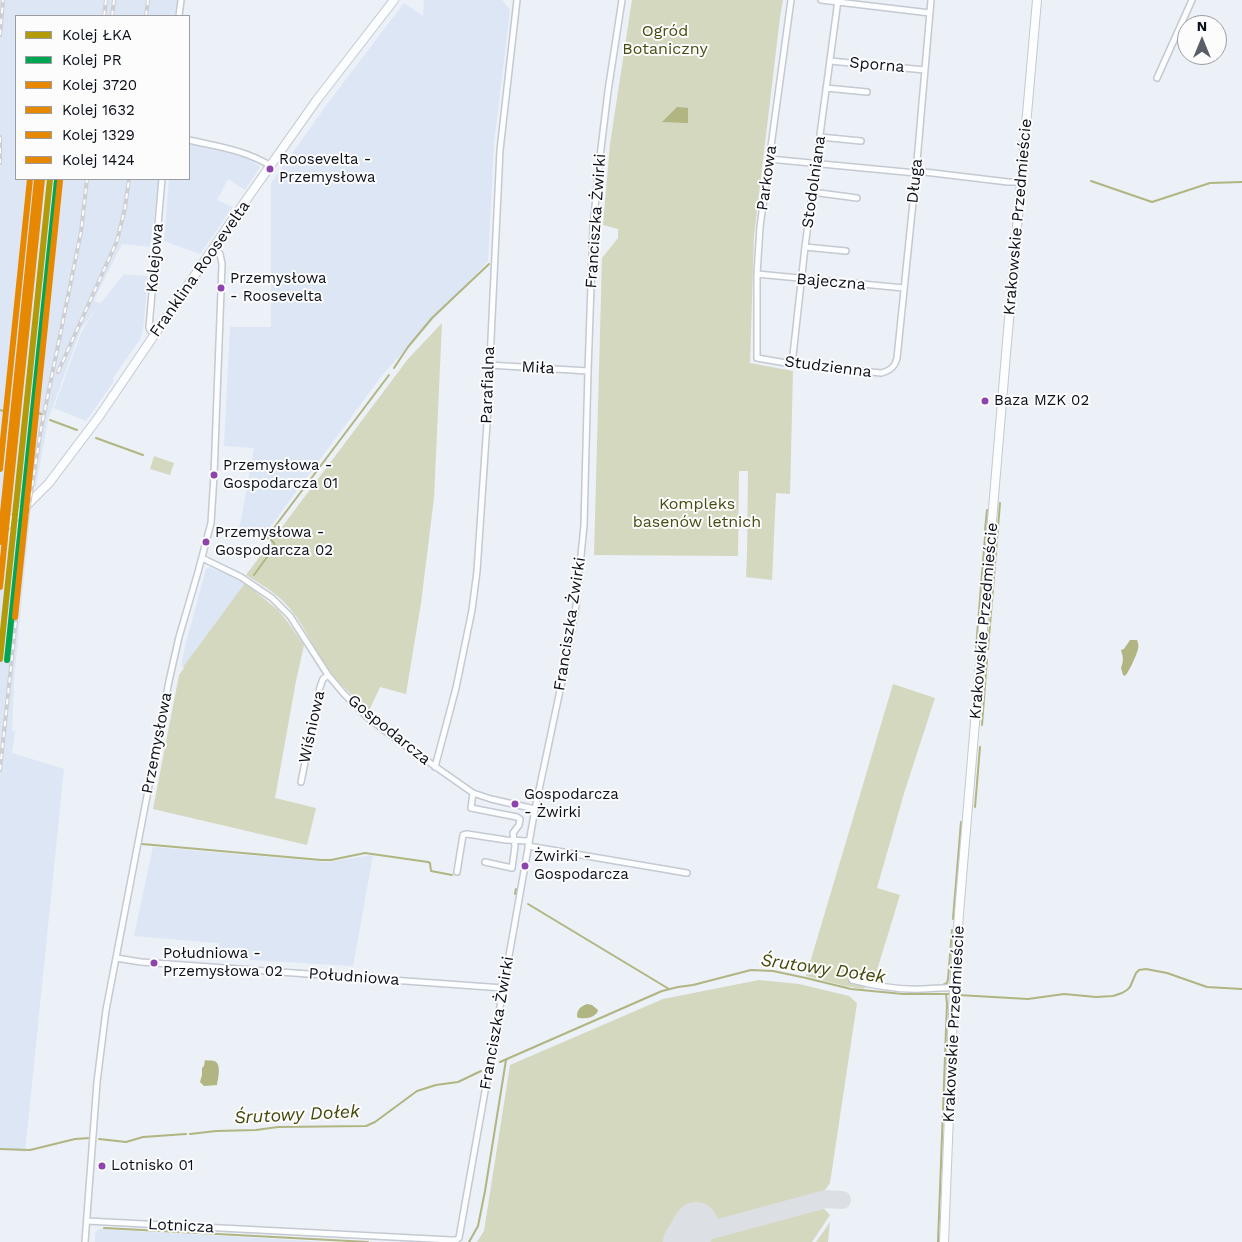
<!DOCTYPE html>
<html>
<head>
<meta charset="utf-8">
<style>
	body { margin:0 }
	#map { position:relative; width:1242px; height:1242px; overflow:hidden; background:#ecf0f7; font-family:"Work Sans",sans-serif }
	canvas { display:block }
	.legend { position:absolute; left:15px; top:15px; width:175px; height:165px; box-sizing:border-box; background:#fcfcfc; border:1px solid #9b9da1; margin:0; padding:6px 9px; list-style:none; font-size:15px; color:#0a0f19 }
	.legend li { display:flex; align-items:center; gap:10px; height:25px }
	.legend b { width:25px; border:1px solid #9b9da1 }
	.north { position:absolute; left:1177px; top:15px; width:50px; height:50px; box-sizing:border-box; background:#fcfcfc; border:1px solid #9b9da1; border-radius:50%; rotate:0deg; font-size:14px; font-weight:700; line-height:20px; text-align:center; color:#0a0f19 }
	.north::after { content:''; display:block; margin:auto; width:18px; height:22px; background:#595e67; clip-path:polygon(50% 0,100% 100%,50% 72%,0 100%) }
</style>
</head>
<body>
<div id="map">
<canvas width="1242" height="1242"></canvas>
<ul class="legend">
<li><b style="height:6px;background:#b29a08"></b>Kolej ŁKA</li>
<li><b style="height:6px;background:#00a651"></b>Kolej PR</li>
<li><b style="height:6px;background:#e68802"></b>Kolej 3720</li>
<li><b style="height:6px;background:#e68802"></b>Kolej 1632</li>
<li><b style="height:6px;background:#e68802"></b>Kolej 1329</li>
<li><b style="height:6px;background:#e68802"></b>Kolej 1424</li>
</ul>
<div class="north">N</div>
</div>
<script>
const g = document.querySelector('canvas').getContext('2d');
g.lineJoin = 'round';
function paint(path, color) { g.fillStyle = color; g.fill(path, 'evenodd'); }
function trace(path, color, width, dash) { g.strokeStyle = color; g.lineWidth = width; g.lineCap = dash ? 'butt' : 'round'; g.setLineDash(dash || []); g.stroke(path); }
function write(font, color, halo, rows, align = 'center') {
  g.font = font + ' "Work Sans",sans-serif'; g.lineWidth = 4; g.setLineDash([]); g.textBaseline = 'middle'; g.strokeStyle = halo; g.fillStyle = color; for (const [text, x, y, turn = 0] of rows) {
    g.save(); g.translate(x, y); g.rotate((+turn || 0) * Math.PI / 180); g.textAlign = isNaN(turn) ? turn : align; if (halo) g.strokeText(text, 0, 0); g.fillText(text, 0, 0); g.restore();
  }
}
const built = new Path2D(`
	M0,0H177L175,16H16V179H159L150,247L122,244L94,300L100,304L124,274L148,276L143,329L141,338L113,378L114,381L86,421L54,408L81,333L98,306L81,329L48,420L36,486L0,524Z
	M424,0H502L510,10L494,143L488,261L383,374L265,534L239,531L254,448L224,446L230,327H271V183L328,103L404,3L423,16Z
	M189,144L249,158L260,167L245,190L228,179L217,200L233,207L200,254L164,241L169,179H189Z
	M30,516L14,680L12,731H15L12,753L64,769L25,1152L0,1149V545Z
	M210,567L218,571L220,570L245,583L183,667L181,666L186,643L206,569Z
	M153,847L328,862L373,855L353,966L218,958L219,943L134,936Z
	M99,1229L326,1242H95V1233Z`);
const green = new Path2D(`
	M632,0H783L780,17L754,236L750,363L793,371L790,494L776,493L772,580L746,577L747,555L748,471H739L738,556L594,555L602,258L618,238V229L603,225L610,144Z
	M442,323L434,498L421,603L406,694L380,687L369,711C355,698 340,685 329,670C313,648 303,621 284,602C273,591 259,583 246,575L408,359Z
	M154,456L174,463L170,475L150,469Z
	M245,583L278,610L287,621L304,645L296,681L275,798L316,808L307,845L153,809L179,675L184,668L183,667Z
	M893,684L935,698L905,790L877,888L900,895L873,983L863,989L845,986L806,976Z
	M759,980L799,984L849,996L857,1003L830,1183L823,1193L711,1223L688,1210L673,1242H477L484,1231L510,1065L663,999Z
	M821,1206L830,1215L812,1242H702L705,1237Z
	M830,1222L828,1242H816Z`);
const water = new Path2D(`
	M677,107L688,108V123L662,122Z
	M1135,640H1137C1138,643 1139,646 1138,649C1137,654 1129,672 1125,676L1123,675L1121,668C1124,660 1123,657 1121,650L1124,649L1130,640Z
	M587,1004L592,1005L598,1010L597,1013C592,1018 586,1019 579,1018L577,1017C577,1009 580,1007 587,1004Z
	M205,1060C208,1061 211,1060 214,1061C222,1063 218,1079 217,1085L204,1086L200,1082L202,1075V1068L204,1066Z`);
const stream = new Path2D(`
	M1091,181L1152,202L1210,183L1242,182
	M394,368L408,347L432,318L489,264
	M0,410L3,411
	M39,413L41,414
	M50,420L77,430
	M96,438L143,455
	M985,530L987,510
	M268,538L267,537L389,375
	M254,575L275,546L274,543L271,540
	M976,648L985,537
	M988,649L1000,503
	M982,725L987,659
	M975,807L980,747
	M142,844L321,860H331L365,853L428,862L430,863L431,871L452,875
	M515,894L516,889
	M528,904L669,989
	M953,919L961,822
	M943,985L947,983L948,979L952,930
	M958,995L1028,999L1064,994L1096,997L1113,996L1122,993L1127,990L1130,987L1136,973L1139,970L1146,969L1167,973L1207,987L1242,989
	M500,1062L662,991L678,987L693,985L751,970L773,971L806,978L851,989L903,994H949
	M190,1134L216,1131L256,1130L278,1127L366,1126L375,1122L417,1091L436,1085L458,1082L481,1071
	M99,1139L126,1142L143,1137L186,1134
	M0,1149L30,1150L75,1139L90,1138
	M104,1228L368,1242
	M469,1242L478,1226L485,1191L506,1060
	M938,1242L947,1004L946,994`);
const taxiway = new Path2D(`
	M689,1236L826,1199L842,1200`);
const runway = new Path2D(`
	M685,1242L696,1224`);
const street = new Path2D(`
	M791,0L760,227L757,274V358L792,364L881,373C890,371 895,367 897,358L916,173L931,0
	M821,0L930,13
	M179,16L181,0
	M830,61L925,70
	M1157,78L1192,0
	M826,88L867,92
	M820,137L861,141
	M189,140C219,147 245,150 271,166
	M769,159L916,173
	M916,171L1008,182H1021
	M812,192L857,198
	M805,247L846,251
	M757,274L904,288
	M154,335L150,330L149,327L162,179
	M792,364L805,247L838,0
	M489,365L588,371
	M202,558L241,577L272,598L290,616L328,675L344,694L366,716L396,739L473,793L491,799L535,809
	M435,767L456,688L472,610L477,571L487,423L500,150L517,0
	M301,782L320,687L323,679L328,675
	M473,793L471,808L517,817L520,819L519,825L513,833L515,846L512,868L485,862
	M528,846L687,873
	M457,872L463,835L467,834L506,840L529,841
	M116,958L141,962L503,988
	M852,980C875,986 898,990 922,989C933,989 943,987 954,988
	M87,1221L451,1240H456L459,1238L535,809L567,657L576,606L584,525L588,371L593,228L599,165L608,91L622,0
	M85,1242L97,1082L106,1010L169,681L179,637L198,572L211,523L214,475L222,264L220,254L215,247`);
const secondary = new Path2D(`
	M0,532L49,483L98,418L237,213L316,101L394,0`);
const primary = new Path2D(`
	M944,1242L954,988L959,913L1006,354L1037,0`);
const rail = new Path2D(`
	M104,16L106,0
	M112,16L114,0
	M146,16L148,0
	M0,35L3,0
	M0,137V163
	M58,372L117,241L125,208L129,179
	M0,770L26,525L41,429L81,232L87,179`);
const rail1 = new Path2D(`
	M0,659L50,179`);
const rail2 = new Path2D(`
	M7,660L57,180`);
const rail3 = new Path2D(`
	M0,587L42,179`);
const rail4 = new Path2D(`
	M0,542L37,179`);
const rail5 = new Path2D(`
	M15,617L60,181`);
const rail6 = new Path2D(`
	M0,469L30,179`);
const markers = [
	[270,169,4.5,"#8e44ad"],
	[221,288,4.5,"#8e44ad"],
	[985,401,4.5,"#8e44ad"],
	[214,475,4.5,"#8e44ad"],
	[206,542,4.5,"#8e44ad"],
	[515,804,4.5,"#8e44ad"],
	[525,866,4.5,"#8e44ad"],
	[154,963,4.5,"#8e44ad"],
	[102,1166,4.5,"#8e44ad"]
];
const busNames = [
	["Roosevelta -",279,160],
	["Przemysłowa",279,178],
	["Przemysłowa",230,279],
	["- Roosevelta",230,297],
	["Baza MZK 02",994,401],
	["Przemysłowa -",223,466],
	["Gospodarcza 01",223,484],
	["Przemysłowa -",215,533],
	["Gospodarcza 02",215,551],
	["Gospodarcza",524,795],
	["- Żwirki",524,813],
	["Żwirki -",534,857],
	["Gospodarcza",534,875],
	["Południowa -",163,954],
	["Przemysłowa 02",163,972],
	["Lotnisko 01",111,1166]
];
const parkNames = [
	["Ogród",665,31],
	["Botaniczny",665,49],
	["Kompleks",697,504],
	["basenów letnich",697,522]
];
const streetNames = [
	["Sporna",877,65,5],
	["Parkowa",767,178,-82],
	["Długa",915,181,-84],
	["Stodolniana",814,182,-82],
	["Krakowskie Przedmieście",1018,217,-85],
	["Franciszka Żwirki",596,221,-86],
	["Kolejowa",155,258,-85],
	["Franklina Roosevelta",200,269,-55],
	["Bajeczna",831,282,5],
	["Studzienna",828,367,7],
	["Miła",538,368,3],
	["Parafialna",488,385,-88],
	["Krakowskie Przedmieście",984,621,-85],
	["Franciszka Żwirki",570,624,-81],
	["Wiśniowa",312,727,-78],
	["Gospodarcza",389,730,39],
	["Przemysłowa",157,743,-79],
	["Południowa",354,977,4],
	["Franciszka Żwirki",497,1023,-80],
	["Krakowskie Przedmieście",954,1024,-87],
	["Lotnicza",181,1226,3]
];
const waterNames = [
	["Śrutowy Dołek",823,969,8],
	["Śrutowy Dołek",297,1115,-3]
];
paint(built, '#dde6f5');
paint(green, '#d4d8bf');
paint(water, '#b0b581');
trace(stream, '#b0b581', 2);
trace(taxiway, '#dce0e4', 18);
trace(runway, '#dce0e4', 44);
trace(street, '#c4c9d2', 8);
trace(secondary, '#c4c9d2', 10);
trace(primary, '#c4c9d2', 10);
trace(street, '#fcfdfe', 5);
trace(secondary, '#fcfdfe', 8);
trace(primary, '#fcfdfe', 8);
trace(rail, '#cdcfd2', 4);
trace(rail, '#fcfcfc', 2, [5.5]);
trace(rail1, '#b29a08', 6);
trace(rail2, '#00a651', 6);
trace(rail3, '#e68802', 6);
trace(rail4, '#e68802', 6);
trace(rail5, '#e68802', 6);
trace(rail6, '#e68802', 6);
for (const [x, y, r, color] of markers) { const dot = new Path2D(); dot.arc(x, y, r, 0, 2 * Math.PI); g.fillStyle = color; g.fill(dot); trace(dot, '#fcfcfc', 2); }
write('15px', '#0a0f19', '#fcfcfc', busNames, 'left');
write('16px', '#494c11', '#fcfcfc', parkNames);
write('16px', '#0a0f19', '#fcfcfc', streetNames);
write('italic 18px', '#44470a', '#fcfcfc', waterNames);
</script>
</body>
</html>
